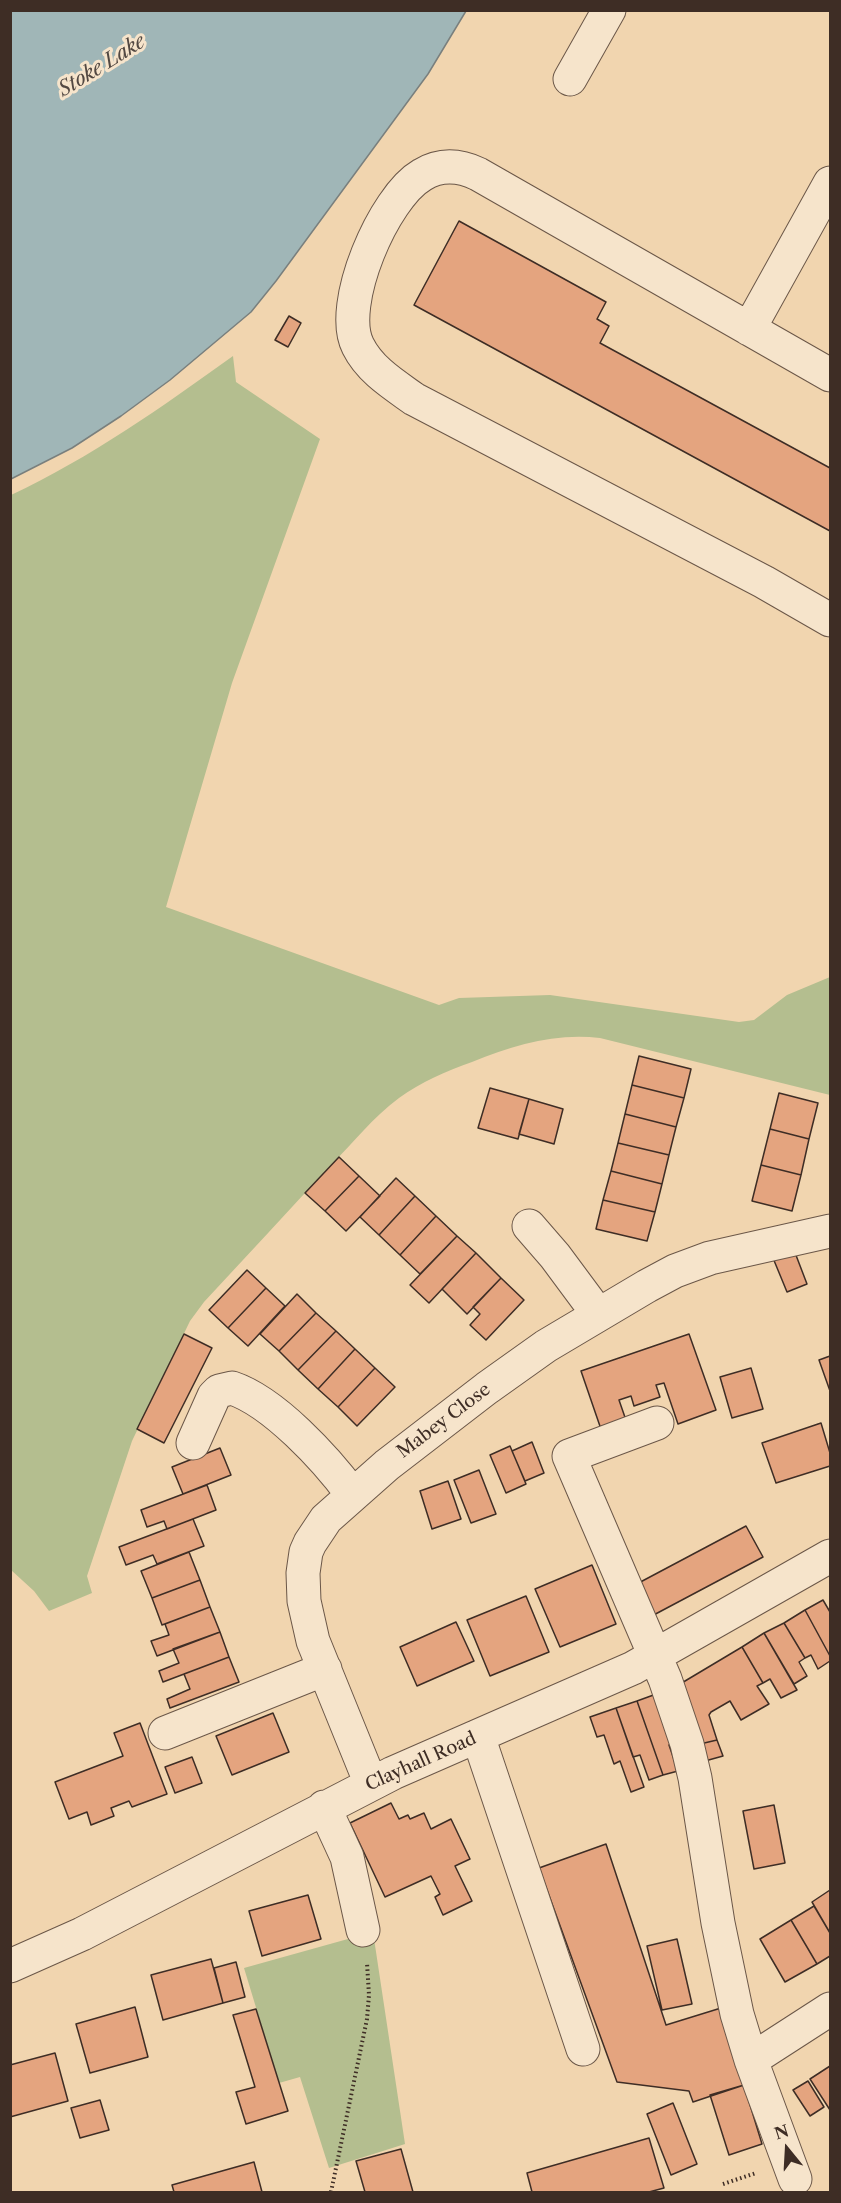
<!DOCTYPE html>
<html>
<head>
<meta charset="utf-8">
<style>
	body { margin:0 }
	#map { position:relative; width:841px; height:2203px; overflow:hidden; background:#f1d5af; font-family:"Libre Caslon Text",serif }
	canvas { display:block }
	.frame { position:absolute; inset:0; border:12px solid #3e2d25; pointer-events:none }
	.north { position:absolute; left:757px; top:2119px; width:60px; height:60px; -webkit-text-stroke:4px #f6e4cb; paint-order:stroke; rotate:342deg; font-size:16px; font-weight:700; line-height:24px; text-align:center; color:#3e2d25 }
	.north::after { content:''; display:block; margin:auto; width:21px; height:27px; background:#3e2d25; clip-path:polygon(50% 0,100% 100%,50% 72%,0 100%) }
</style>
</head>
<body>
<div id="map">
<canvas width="841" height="2203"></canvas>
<div class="frame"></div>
<div class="north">N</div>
</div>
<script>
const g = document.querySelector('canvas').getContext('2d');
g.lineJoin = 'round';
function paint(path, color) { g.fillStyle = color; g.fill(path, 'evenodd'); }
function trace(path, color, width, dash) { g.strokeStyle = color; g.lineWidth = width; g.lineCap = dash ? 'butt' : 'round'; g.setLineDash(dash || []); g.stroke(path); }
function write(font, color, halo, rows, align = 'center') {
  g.font = font + ' "Libre Caslon Text",serif'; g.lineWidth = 6; g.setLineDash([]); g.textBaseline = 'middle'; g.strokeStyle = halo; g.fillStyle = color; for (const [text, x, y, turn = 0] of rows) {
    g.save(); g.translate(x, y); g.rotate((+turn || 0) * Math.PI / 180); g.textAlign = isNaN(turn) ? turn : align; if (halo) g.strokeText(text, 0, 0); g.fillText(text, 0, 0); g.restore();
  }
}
const green = new Path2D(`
	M233,356L236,382L320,439L232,683L166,907L439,1005L459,998L550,995L739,1022L754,1020L787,995L830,977V1095L600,1038C554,1033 514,1045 472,1062C446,1071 421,1082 399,1098C373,1117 353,1143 331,1165C288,1211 246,1257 204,1302L190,1321L132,1441L87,1576L92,1593L49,1611L34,1591L11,1570V495C90,458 162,407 233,356Z
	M373,1932L405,2144L329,2168L300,2077L279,2083L244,1968Z`);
const water = new Path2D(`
	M11,10L466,11L428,74L276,281L251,312L170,380L121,416L72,448L11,479Z`);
const building = new Path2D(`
	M459,221L606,302L597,319L609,326L600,343L830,468V531L414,305Z
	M289,316L301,323L288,347L275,340Z
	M639,1056L691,1069L684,1098L632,1085Z
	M632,1085L684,1098L676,1127L625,1114Z
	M490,1088L529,1099L518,1139L478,1128Z
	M779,1093L818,1103L809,1139L770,1129Z
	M529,1099L563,1109L554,1144L519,1134Z
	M625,1114L676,1127L669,1155L618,1143Z
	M770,1129L809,1139L801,1175L761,1165Z
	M618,1143L669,1155L662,1184L611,1171Z
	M339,1157L359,1176L325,1211L305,1193Z
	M761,1165L801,1175L792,1211L752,1201Z
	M611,1171L662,1184L655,1212L603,1200Z
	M359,1176L380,1196L346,1231L325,1211Z
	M396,1178L415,1196L379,1235L360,1217Z
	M415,1196L436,1216L400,1255L379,1235Z
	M603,1200L655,1212L647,1241L596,1229Z
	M436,1216L457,1236L420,1274L400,1255Z
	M457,1236L476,1253L429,1303L410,1285Z
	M794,1250L807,1284L787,1292L773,1258Z
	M476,1253L501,1278L467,1314L442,1289Z
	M247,1270L266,1288L228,1328L209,1310Z
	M501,1278L524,1300L486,1340L470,1325L480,1314L473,1307Z
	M266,1288L285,1306L248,1346L228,1328Z
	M297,1294L316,1313L279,1351L260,1334Z
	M316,1313L336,1331L298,1370L279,1351Z
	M336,1331L355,1349L318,1389L298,1370Z
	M184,1334L212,1348L164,1443L137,1429Z
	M689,1334L716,1410L678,1424L664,1383L656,1385L660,1397L634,1406L631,1396L619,1400L628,1426L603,1435L581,1371Z
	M355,1349L375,1368L338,1407L318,1389Z
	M830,1356V1391L819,1360Z
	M375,1368L395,1387L357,1426L338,1407Z
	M751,1368L763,1409L732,1418L720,1377Z
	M821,1423L830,1453V1466L776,1483L762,1443Z
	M532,1442L544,1473L525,1481L512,1451Z
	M510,1446L526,1484L506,1493L490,1455Z
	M220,1448L231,1475L183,1494L172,1467Z
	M479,1470L496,1514L471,1523L454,1480Z
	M448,1481L461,1519L432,1529L420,1491Z
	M207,1485L216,1510L167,1529L164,1521L147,1527L141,1510Z
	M193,1519L204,1546L157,1564L153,1555L126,1565L119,1547Z
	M746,1526L763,1557L648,1618L631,1587Z
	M189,1552L200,1580L152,1598L141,1571Z
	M592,1565L616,1624L560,1647L535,1589Z
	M200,1580L210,1607L162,1625L152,1598Z
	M526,1596L549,1652L490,1676L467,1620Z
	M823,1600L830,1612V1656L805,1610Z
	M210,1607L220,1632L157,1656L151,1641L169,1635L165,1624Z
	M805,1610L830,1656V1661L818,1669L811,1655L805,1658L784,1623Z
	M456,1622L474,1661L417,1686L400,1647Z
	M784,1623L805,1658L799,1662L807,1676L794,1684L764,1633Z
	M220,1632L229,1657L163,1682L159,1671L179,1663L173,1649Z
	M764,1633L797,1690L781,1698L770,1679L763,1683L742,1647Z
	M742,1647L763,1683L757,1686L769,1704L741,1720L730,1701L711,1712L709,1715L717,1740L700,1744L680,1684Z
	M229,1657L239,1682L170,1708L167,1699L190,1689L184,1674Z
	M659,1693L675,1743L669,1745L678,1771L663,1775L637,1701Z
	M637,1701L663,1775L649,1780L640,1755L633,1757L616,1708Z
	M616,1708L644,1787L631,1792L620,1761L614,1764L604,1735L597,1737L590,1717Z
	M273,1713L289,1752L232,1775L216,1736Z
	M140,1723L167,1794L132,1807L129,1801L111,1808L114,1816L91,1825L87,1812L69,1819L55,1782L123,1756L114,1733Z
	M717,1740L723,1756L705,1761L700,1744Z
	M192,1757L202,1783L175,1793L165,1767Z
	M391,1803L399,1819L408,1815L410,1819L424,1813L431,1829L451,1819L470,1859L455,1866L472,1901L443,1915L435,1897L440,1894L431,1876L385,1897L350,1823Z
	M774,1805L785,1863L754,1869L743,1811Z
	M606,1844L666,2025L721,2008L744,2085L693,2102L689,2091L617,2082L539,1868Z
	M830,1890V1933L812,1902Z
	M308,1895L321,1939L262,1956L249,1911Z
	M814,1906L830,1933V1956L817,1964L791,1920Z
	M791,1920L817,1964L785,1982L760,1939Z
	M677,1939L692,2004L662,2010L647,1946Z
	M211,1959L223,2003L163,2020L151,1975Z
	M236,1962L245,1997L223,2003L214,1968Z
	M135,2007L148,2057L90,2073L76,2024Z
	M256,2009L288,2111L246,2124L236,2092L255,2087L233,2015Z
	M55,2053L68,2101L10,2117V2065Z
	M830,2066V2110L810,2079Z
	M808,2081L824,2107L810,2116L793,2090Z
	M744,2085L762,2144L729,2155L710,2095Z
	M100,2100L109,2130L80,2138L71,2108Z
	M673,2103L697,2164L671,2175L647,2114Z
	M649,2138L664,2188L649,2192H532L527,2173Z
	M401,2149L413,2192H365L356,2161Z
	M254,2162L262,2192H174L172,2185Z`);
const path = new Path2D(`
	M723,2184L756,2173
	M331,2192L367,2019L369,1995L367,1963`);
const minor = new Path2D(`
	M570,79L609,10
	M749,329L830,183
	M830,375L478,174C459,165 440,164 422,175C384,197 337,305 358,346C370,370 393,384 414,399L764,582L830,620
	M529,1226L555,1256L598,1314
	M657,1423L569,1456L665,1679L687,1744L695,1778L718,1923L737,2014L751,2060L795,2179
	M193,1443L214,1396L219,1391L232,1388C274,1402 326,1459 352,1494
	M165,1733L325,1669
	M478,1736L583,2049
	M371,1784L313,1641L304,1601L303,1573L306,1552L310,1543L326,1519L387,1465L487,1388L546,1346L647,1286L675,1271L710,1258L830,1231
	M324,1807L347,1857L363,1930
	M10,1966L82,1934L393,1773L633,1668L830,1556
	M751,2060L830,2009`);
const streetNames = [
	["Mabey Close",444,1421,-37],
	["Clayhall Road",421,1762,-24]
];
const waterNames = [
	["Stoke Lake",102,66,-32]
];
paint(green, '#b4be8f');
paint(water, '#a0b6b7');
trace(water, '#797f7d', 1.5);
paint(building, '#e4a47f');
trace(building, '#3e2d25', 1.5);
trace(minor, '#6b5748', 35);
trace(path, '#3e2d25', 4, [1.5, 3]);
trace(minor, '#f6e4cb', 33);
write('18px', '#3e2d25', '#f6e4cb', streetNames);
write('italic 20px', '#524842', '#f6e4cb', waterNames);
</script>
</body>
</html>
